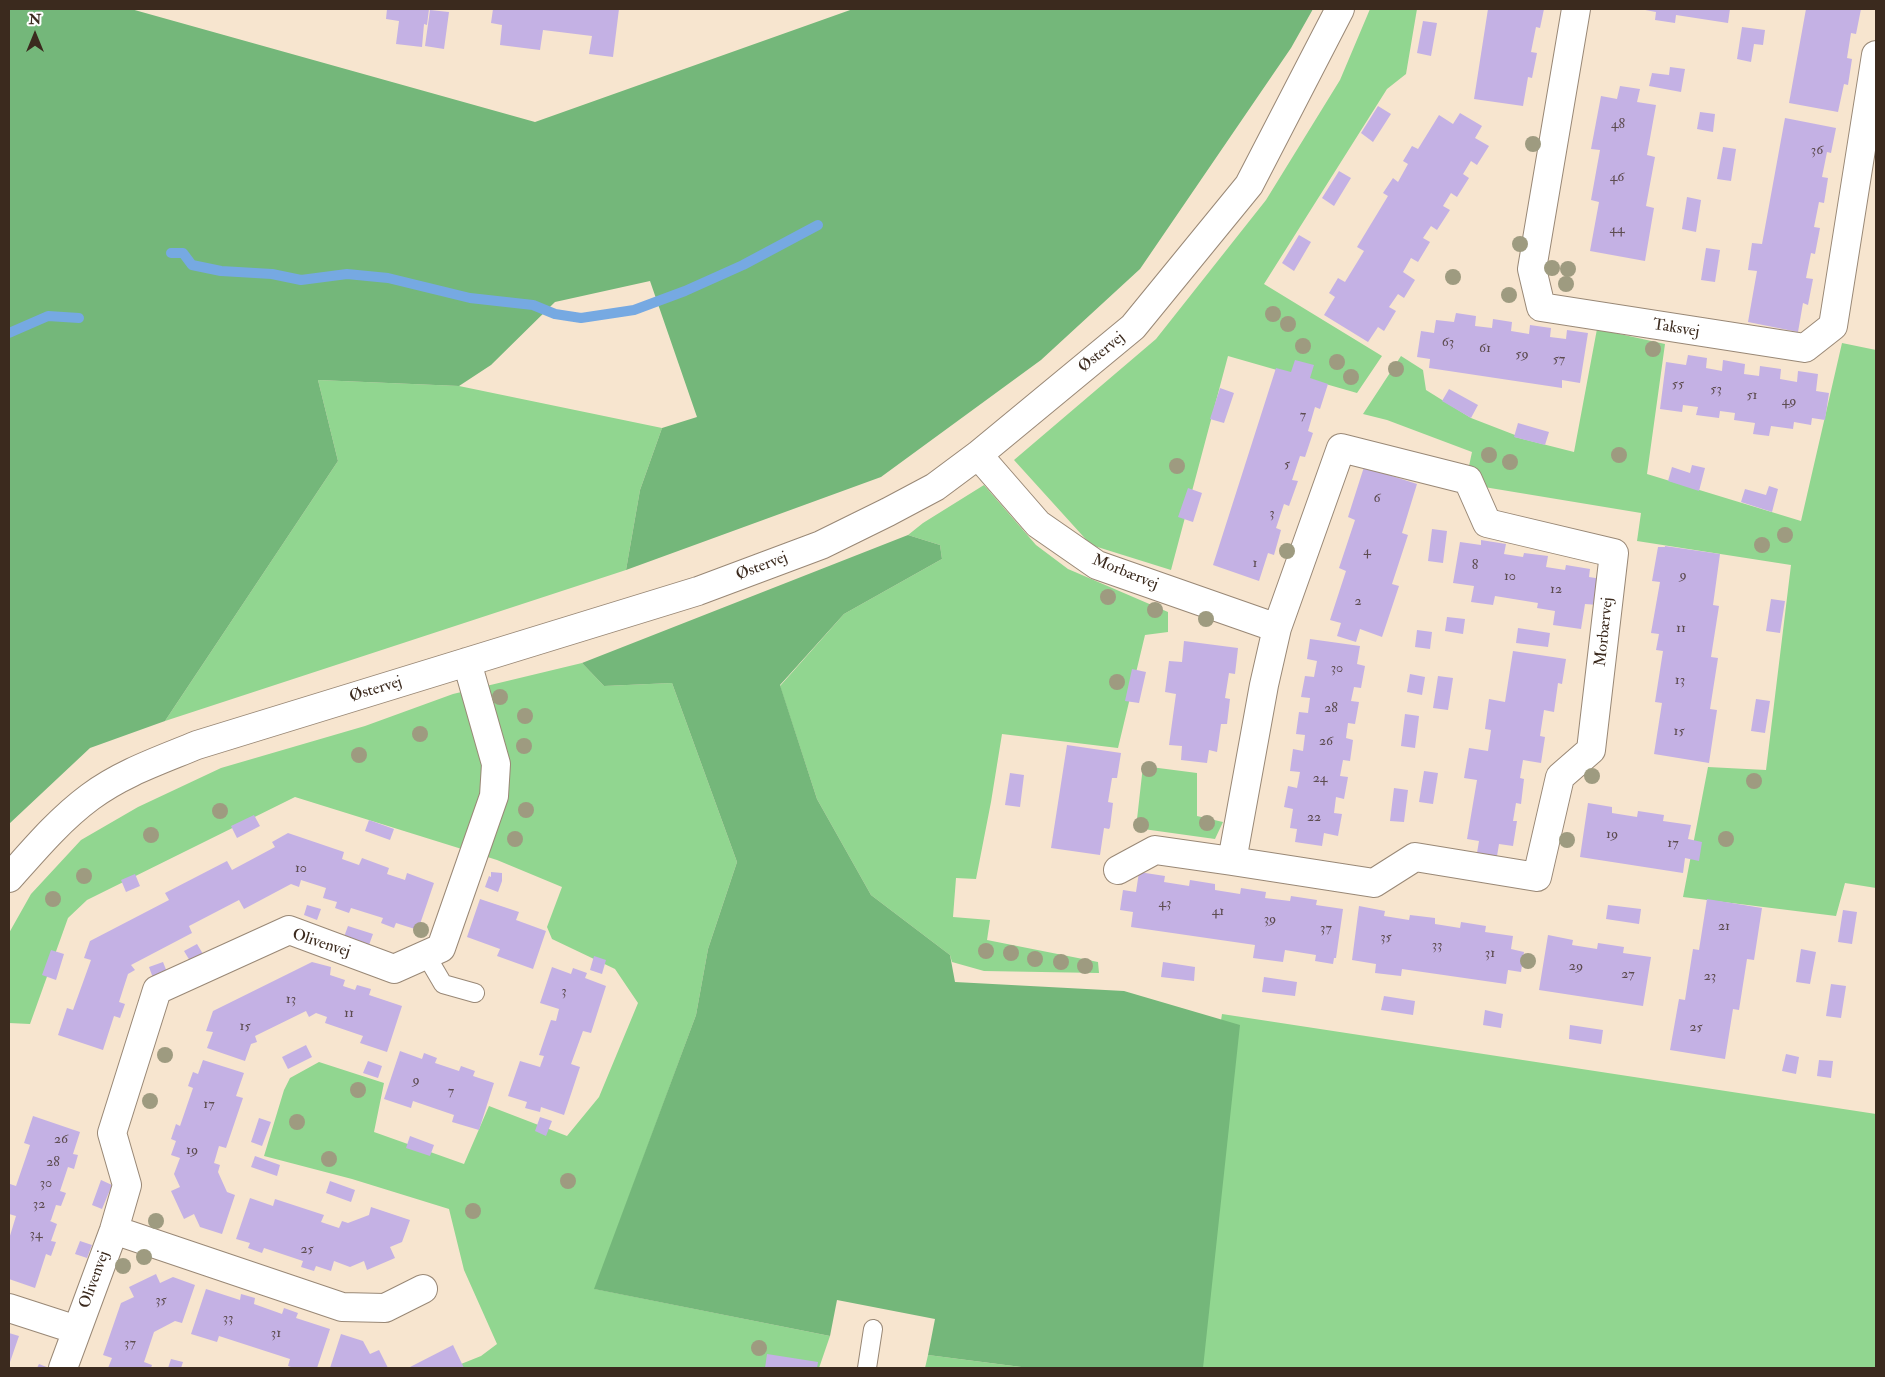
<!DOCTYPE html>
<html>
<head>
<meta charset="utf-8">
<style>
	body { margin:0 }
	#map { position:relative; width:1885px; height:1377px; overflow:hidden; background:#f7e5cf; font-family:"IM FELL Double Pica",serif }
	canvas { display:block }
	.frame { position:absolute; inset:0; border:10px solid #3b2a1e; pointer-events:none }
	.north { position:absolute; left:10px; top:10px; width:50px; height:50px; -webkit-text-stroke:4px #fff; paint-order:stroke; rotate:0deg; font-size:14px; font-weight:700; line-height:20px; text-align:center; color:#3b2a1e }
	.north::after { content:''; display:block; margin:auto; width:18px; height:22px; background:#3b2a1e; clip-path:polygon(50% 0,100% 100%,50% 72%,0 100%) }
</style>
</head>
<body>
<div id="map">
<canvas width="1885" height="1377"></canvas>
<div class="frame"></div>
<div class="north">N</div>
</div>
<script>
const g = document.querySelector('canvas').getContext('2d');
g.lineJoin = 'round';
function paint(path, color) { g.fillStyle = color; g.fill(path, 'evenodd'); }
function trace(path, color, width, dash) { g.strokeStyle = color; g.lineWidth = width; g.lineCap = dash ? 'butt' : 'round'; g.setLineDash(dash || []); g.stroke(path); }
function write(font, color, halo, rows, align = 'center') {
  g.font = font + ' "IM FELL Double Pica",serif'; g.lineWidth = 5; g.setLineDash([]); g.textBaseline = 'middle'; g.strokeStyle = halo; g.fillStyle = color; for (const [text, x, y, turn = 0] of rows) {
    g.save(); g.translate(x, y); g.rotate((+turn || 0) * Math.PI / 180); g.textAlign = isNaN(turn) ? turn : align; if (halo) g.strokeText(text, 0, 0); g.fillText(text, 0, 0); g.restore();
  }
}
const green = new Path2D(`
	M1370,9H1417L1406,74L1387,89L1264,284L1382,356L1357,393L1228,356L1171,570L1091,545L1014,460L1156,339L1266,200L1340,80Z
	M1597,329L1665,344L1647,474L1801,521L1842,343L1876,350V888L1845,883L1836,916L1683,897L1708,767L1766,770L1791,565L1637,541L1641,513L1484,487L1469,466L1472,452L1387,420L1363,414L1401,356L1423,370L1426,390L1471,418L1515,435V437L1574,452Z
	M318,380L459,386L662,428L640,490L626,570L165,721L338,461Z
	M984,485L1036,545L1068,569L1168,612V632L1145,635L1118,748L1002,734L991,802L976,879L956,878L953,917L990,920L987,940L1098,962L1099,973L984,971L952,962L950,955L871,895L817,799L780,686L844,614L942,559L940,545L908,535L923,523Z
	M582,663L604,686L672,683L737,862L708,949L696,1015L595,1289L830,1336L819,1368H451L481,1356L497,1344L464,1270L449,1209L352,1179L264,1156L284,1090L290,1078L319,1062L384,1083L374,1132L464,1164L489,1106L567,1136L599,1097L638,1003L615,969L552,939L547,927L562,887L497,860L295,797L87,900L68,918L30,1024L9,1023V933L31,894L81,840L138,807L221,768L365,726L453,694Z
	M1143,766L1197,773V816L1223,822L1215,839L1136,828Z
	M1222,1014L1876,1114V1368H1168Z
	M928,1355L1029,1368H925Z`);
const forest = new Path2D(`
	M9,9H131L535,122L853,9H1313L1291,48L1140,269L1041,360L881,477L626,570L640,490L662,428L697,417L650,281L555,302L491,365L459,386L318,380L338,461L165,721L90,748L9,824Z
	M908,535L940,545L942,559L844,614L780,685L817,799L871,895L950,955L955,982L1124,991L1240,1025L1203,1368H1029L928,1355L935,1319L837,1300L830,1336L594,1289L696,1015L708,949L737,862L672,683L604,686L582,663Z`);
const stream = new Path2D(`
	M171,253H183L192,265L221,271L272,274L301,280L347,274L388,278L470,298L533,305L555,314L581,318L634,310L685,291L743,265L818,225
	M9,333L48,316L79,318`);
const building = new Path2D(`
	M387,9H429L427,25L424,24L422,47L396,44L399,21L386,19Z
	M493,9H619L613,57L589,54L592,36L543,30L540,50L500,45L502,25L491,23Z
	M1488,9H1544L1540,28L1536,27L1531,52L1537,53L1532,78L1528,77L1523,106L1474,99Z
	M1640,9H1730L1728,23L1676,15L1675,23L1655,20L1656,12Z
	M1806,9H1861L1856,34L1851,33L1847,58L1852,59L1848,85L1844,84L1838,112L1789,103Z
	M430,10L449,12L444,49L425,46Z
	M1423,21L1437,23L1431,56L1417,53Z
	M1742,27L1765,30L1763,45L1754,44L1751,62L1737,59Z
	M1670,67L1685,69L1681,92L1649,86L1652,73L1669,75Z
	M1620,86L1640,89L1637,102L1656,105L1647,155L1655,157L1646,206L1654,208L1645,261L1590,251L1599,202L1591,200L1600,150L1591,149L1601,96L1617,99Z
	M1378,106L1391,114L1373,142L1361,133Z
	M1700,112L1715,114L1713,132L1697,129Z
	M1460,113L1482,126L1475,138L1489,146L1477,165L1471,161L1463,174L1469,178L1457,197L1451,193L1443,206L1450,210L1437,230L1431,226L1423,238L1430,242L1418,262L1411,258L1403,272L1415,280L1404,298L1398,294L1389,307L1396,311L1384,331L1378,327L1368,342L1324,315L1335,297L1329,293L1338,278L1345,282L1364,251L1357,247L1388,196L1383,193L1393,178L1398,182L1408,164L1403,161L1412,146L1418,149L1439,115L1453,124Z
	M1785,118L1836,128L1831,153L1827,152L1822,177L1828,178L1824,203L1819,202L1814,227L1820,228L1815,254L1811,253L1806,278L1813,279L1808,305L1803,303L1798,332L1748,322L1757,271L1748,270L1752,243L1762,244Z
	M1723,147L1736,149L1731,181L1717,179Z
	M1339,171L1351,178L1334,206L1322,198Z
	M1687,197L1701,200L1696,232L1682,229Z
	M1299,235L1311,242L1294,271L1282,263Z
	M1706,248L1720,250L1715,282L1701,280Z
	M1456,313L1476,316L1475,326L1492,328L1493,319L1512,322L1511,331L1529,334L1530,325L1551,328L1550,337L1566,339L1567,330L1588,333L1580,383L1562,380V388L1429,368L1430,359L1417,357L1421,331L1434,333L1436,320L1454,322Z
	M1688,355L1707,358L1706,368L1722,371L1723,360L1745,364L1744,374L1759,376L1760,366L1781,369L1780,379L1797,382L1798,371L1818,374L1816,391L1829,393L1825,420L1812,418L1811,425L1794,422L1793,429L1771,426L1769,436L1753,434L1755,423L1734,420L1735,413L1720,411L1719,418L1696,415L1698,407L1683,405L1682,412L1660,409L1666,362L1686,365Z
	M1295,360L1314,365L1310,378L1328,384L1320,409L1315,407L1308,431L1313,433L1305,457L1300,456L1292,480L1298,481L1289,506L1284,504L1276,528L1281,530L1274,555L1268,553L1259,581L1213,565L1276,368L1291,372Z
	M1220,388L1234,393L1224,423L1210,419Z
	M1449,389L1478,405L1471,418L1442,401Z
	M1518,423L1549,432L1545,445L1514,437Z
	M1692,465L1705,468L1699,491L1668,481L1672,467L1690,473Z
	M1364,467L1417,484L1402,533L1408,535L1392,584L1399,586L1382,637L1360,629L1356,642L1337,636L1341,623L1330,620L1346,571L1339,568L1355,520L1348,517Z
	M1769,486L1778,489L1772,512L1741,502L1745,489L1766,495Z
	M1188,488L1202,493L1193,522L1178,517Z
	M1432,529L1447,531L1443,563L1428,561Z
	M1481,540L1506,544L1504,554L1523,557L1524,553L1548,556L1546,567L1565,570L1566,565L1590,569L1589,577L1602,579L1598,605L1585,604L1581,629L1553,625L1555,611L1537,608L1538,603L1495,596L1493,605L1471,602L1474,586L1453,583L1460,542L1481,545Z
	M1665,546L1720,554L1713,605L1719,606L1711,657L1718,658L1710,709L1717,710L1709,763L1654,754L1662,703L1655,702L1663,651L1656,650L1659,634L1651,633L1660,582L1652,581L1658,547H1665Z
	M1771,599L1785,601L1780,633L1766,631Z
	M1447,617L1465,619L1463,634L1445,631Z
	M1518,628L1550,633L1548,647L1516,643Z
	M1417,630L1432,632L1430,649L1415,647Z
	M1310,639L1360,646L1357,664L1365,666L1361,688L1354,687L1351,701L1359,702L1355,724L1348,723L1346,738L1353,740L1350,761L1343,760L1340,776L1348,777L1344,799L1336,797L1334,813L1342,814L1338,836L1324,833L1322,846L1295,842L1297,829L1290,828L1293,809L1284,807L1288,786L1297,788L1300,772L1290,771L1293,749L1303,751L1305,735L1296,734L1299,712L1308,713L1310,698L1301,697L1305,676L1314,677L1317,661L1307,659Z
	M1184,641L1238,648L1235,674L1229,673L1225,698L1230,699L1227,724H1221L1217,752L1209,750L1207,763L1181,760L1182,746L1169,745L1176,694L1165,692L1169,661L1182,662Z
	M1513,651L1566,659L1562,684L1558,683L1554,712L1544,710L1540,736L1545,737L1541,763L1523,760L1520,778L1524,779L1521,804L1516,803L1513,821H1517L1513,846L1499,844L1497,856L1477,853L1479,841L1467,839L1477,780L1464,778L1469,748L1488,751L1491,730L1485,729L1489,699L1505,702Z
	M1132,669L1146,672L1139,703L1125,701Z
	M1410,674L1425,677L1422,695L1407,692Z
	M1438,676L1453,678L1448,710L1433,708Z
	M1756,699L1770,701L1765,733L1751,731Z
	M1405,714L1419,716L1415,748L1401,746Z
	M1067,745L1121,753L1117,778H1112L1108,802L1113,803L1110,827L1109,829L1104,828L1100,855L1051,848Z
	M1424,771L1438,773L1433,804L1419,802Z
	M1010,773L1024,775L1020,807L1005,805Z
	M1394,788L1408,790L1404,822L1390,821Z
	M1588,803L1612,807V813L1637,817L1638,811L1664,815L1663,821L1691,825L1688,839L1702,842L1699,861L1685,858L1683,873L1580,857Z
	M254,815L260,826L237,838L231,826Z
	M369,820L394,829L390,840L365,831Z
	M288,833L344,852L342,859L359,865L362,858L389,868L387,874L405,880L407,873L434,883L418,930L396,923L394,928L381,923L383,918L351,908L349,913L335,908L337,902L323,898L326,888L301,880L299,887L291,884L244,909L239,900L189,926L192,933L131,965L135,970L128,974L119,1002L125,1004L120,1018L114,1016L103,1050L58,1035L67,1008L73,1010L91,960L84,958L90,941L169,900L165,893L227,861L232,870L275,847L272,842Z
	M491,872L502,873V881L498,892L485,887L489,876L491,877Z
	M1139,872L1165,876L1164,882L1189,886L1190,880L1215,884V890L1240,894L1241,888L1266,892L1265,898L1290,901L1291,896L1317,900L1316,905L1343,909L1336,958H1334L1333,964L1315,961L1316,955L1285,950L1283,962L1253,958L1255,945L1131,927L1133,912L1120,910L1123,890L1136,892Z
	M135,874L140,886L126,892L121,880Z
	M480,899L519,912L516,920L546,931L533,969L497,956L500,949L467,937Z
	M1707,899L1762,908L1754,960L1747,959L1739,1010L1733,1009L1725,1059L1670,1050L1679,999L1685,1000L1693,949L1699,950Z
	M307,905L321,909L317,920L304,915Z
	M1608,905L1641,909L1639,924L1606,919Z
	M1359,906L1385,911L1384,916L1409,920L1410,915L1435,918V924L1460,928L1461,922L1486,926L1485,932L1513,936L1511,949L1524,952L1521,972L1508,970L1506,984L1402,969L1401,976L1375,973L1376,964L1352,960Z
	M1843,910L1857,912L1852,944L1838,942Z
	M348,926L373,934L369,945L344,937Z
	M1548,935L1573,940L1572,945L1597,949L1598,943L1624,947L1623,953L1651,957L1643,1006L1539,990Z
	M197,944L203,954L190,961L184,951Z
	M1801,949L1816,952L1810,984L1796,982Z
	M51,950L64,954L56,980L42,975Z
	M594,956L606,960L602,974L590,970Z
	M163,962L167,972L153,978L149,967Z
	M312,962L331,967L330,975L345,980L343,986L355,990L357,985L371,989L369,995L402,1006L387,1052L360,1043L363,1036L325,1023L327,1017L316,1013L309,1017L306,1011L255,1036L257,1042L251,1044L245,1061L207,1048L213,1032L206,1031L213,1011Z
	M1163,962L1195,967L1194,981L1161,977Z
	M552,967L571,974L573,968L587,973L585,978L606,986L591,1033L583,1031L571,1064L580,1067L564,1115L541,1107L540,1112L525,1108L527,1102L508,1096L520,1061L540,1067L544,1056L539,1055L551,1020L556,1021L559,1009L540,1003Z
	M1264,977L1297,982L1295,996L1262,992Z
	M1831,984L1846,986L1841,1018L1826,1016Z
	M1384,996L1415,1001L1413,1015L1381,1010Z
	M1485,1010L1503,1014L1501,1028L1483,1025Z
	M1570,1025L1603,1030L1601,1044L1569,1039Z
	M306,1045L312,1057L288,1069L282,1057Z
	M400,1051L422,1059L424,1053L437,1058L435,1063L459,1071L461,1066L475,1071L473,1076L494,1083L479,1130L452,1122L454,1115L413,1101L411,1108L384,1099Z
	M1786,1054L1799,1057L1796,1074L1782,1071Z
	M203,1060L244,1073L236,1096L243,1098L226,1148L219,1146L214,1163L220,1165L218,1172L227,1192L235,1195L222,1234L200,1227L194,1214L184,1219L171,1191L180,1187L174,1174L180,1158L171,1155L176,1141L171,1139L176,1124L180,1126L193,1088L188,1086L193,1072L198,1074Z
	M1819,1060L1833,1061L1831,1078L1817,1076Z
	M368,1061L382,1066L378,1078L363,1073Z
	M33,1116L80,1132L73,1154L78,1155L74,1169L68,1167L60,1191L66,1193L61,1206L56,1205L51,1220L50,1221L57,1224L51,1241L56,1242L51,1256L46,1254L35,1288L9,1279V1239L16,1216L9,1214V1188L10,1184L16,1186L30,1145L24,1143Z
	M540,1117L552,1121L546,1136L535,1131Z
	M259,1118L271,1122L262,1146L251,1142Z
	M410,1136L434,1145L430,1156L406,1148Z
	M255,1156L280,1165L277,1176L251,1167Z
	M101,1180L112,1185L102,1209L92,1205Z
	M330,1181L355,1190L351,1202L326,1193Z
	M250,1198L273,1206L275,1199L324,1215L321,1222L339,1228L342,1221L348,1223L369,1215L371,1207L410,1220L402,1242L390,1247L395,1258L367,1270L364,1261L350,1267L334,1261L331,1271L316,1266L314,1271L301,1267L303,1261L264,1248L262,1253L248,1248L250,1243L236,1239Z
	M80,1241L92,1245L87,1258L75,1254Z
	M156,1274L160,1283L173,1277L195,1285L182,1323L175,1321L154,1332L144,1362L152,1365L151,1368H108L112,1358L103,1355L121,1303L134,1297L129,1287Z
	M206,1289L240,1300L241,1294L255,1298L254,1304L282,1314L284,1308L298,1313L296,1318L330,1329L317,1368H294L288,1366L290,1359L219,1336L217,1342L191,1334Z
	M9,1333L19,1336L9,1365Z
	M341,1334L363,1341L370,1354L379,1350L388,1368H330Z
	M453,1345L464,1368H408L414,1365Z
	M767,1354L818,1362L817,1368H765Z
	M171,1359L183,1362L181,1368H168Z
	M39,1364L49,1368H37Z`);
const lane = new Path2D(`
	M426,955L443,984L475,993
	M867,1368L873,1329`);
const street = new Path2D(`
	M1576,9L1532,269L1541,307L1805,348L1833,326L1876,55
	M978,455L1038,524L1097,565L1277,628L1341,448L1468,480L1487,523L1614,553L1591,750L1560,777L1537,877L1415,857L1374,883L1232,861L1264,685L1277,628
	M1118,870L1155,850L1232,861
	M9,878C34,850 59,820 90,797C122,773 161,760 197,745L698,591L821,545L888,512L935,487L978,455L1133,327L1249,185L1340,9
	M114,1230L342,1307L385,1308L423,1289
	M9,1308L77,1330
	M63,1368L114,1230L127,1185L112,1133L157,990L289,930L394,969L441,948L494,796L496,764L467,662`);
const trees = [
	[1533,144],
	[1520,244],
	[1552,268],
	[1568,269],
	[1453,277],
	[1566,284],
	[1509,295],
	[1273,314],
	[1288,324],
	[1303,346],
	[1653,349],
	[1337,362],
	[1396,369],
	[1351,377],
	[1489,455],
	[1619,455],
	[1510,462],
	[1177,466],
	[1785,535],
	[1762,545],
	[1287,551],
	[1108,597],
	[1155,610],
	[1206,619],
	[1117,682],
	[500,697],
	[525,716],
	[420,734],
	[524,746],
	[359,755],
	[1149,769],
	[1592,776],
	[1754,781],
	[526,810],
	[220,811],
	[1207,823],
	[1141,825],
	[151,835],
	[515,839],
	[1726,839],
	[1567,840],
	[84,876],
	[53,899],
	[421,930],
	[986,951],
	[1011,953],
	[1035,959],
	[1528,961],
	[1061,962],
	[1085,966],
	[165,1055],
	[358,1090],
	[150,1101],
	[297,1122],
	[329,1159],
	[568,1181],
	[473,1211],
	[156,1221],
	[144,1257],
	[123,1266],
	[759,1348]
];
const numberNames = [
	["48",1618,125],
	["36",1817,151],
	["46",1617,178],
	["44",1617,230],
	["63",1448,343],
	["61",1485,349],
	["59",1522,355],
	["57",1559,360],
	["55",1678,385],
	["53",1716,390],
	["51",1752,396],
	["49",1789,402],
	["7",1303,416],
	["5",1287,465],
	["6",1377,499],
	["3",1272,514],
	["4",1367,552],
	["1",1255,564],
	["8",1475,566],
	["9",1683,576],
	["10",1510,577],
	["12",1556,590],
	["2",1358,602],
	["11",1681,629],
	["30",1337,669],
	["13",1680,681],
	["28",1331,709],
	["15",1679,732],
	["26",1326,742],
	["24",1320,779],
	["22",1314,818],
	["19",1612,835],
	["17",1673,844],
	["10",301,869],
	["43",1165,904],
	["41",1218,912],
	["39",1270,920],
	["21",1724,927],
	["37",1326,929],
	["35",1386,938],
	["33",1437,946],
	["31",1490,954],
	["29",1576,967],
	["27",1628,975],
	["23",1710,977],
	["3",564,992],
	["13",291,1000],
	["11",349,1014],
	["15",245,1027],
	["25",1696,1028],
	["9",416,1081],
	["7",451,1092],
	["17",209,1105],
	["26",61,1140],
	["19",192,1151],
	["28",53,1163],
	["30",46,1184],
	["32",39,1205],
	["34",36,1235],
	["25",307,1250],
	["35",161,1301],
	["33",228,1319],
	["31",276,1334],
	["37",130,1344]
];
const streetNames = [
	["Taksvej",1676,329,9],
	["Østervej",1102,353,-39],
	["Østervej",762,567,-21],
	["Morbærvej",1125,573,22],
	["Morbærvej",1605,632,-84],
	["Østervej",376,690,-17],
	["Olivenvej",321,944,18],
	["Olivenvej",95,1280,-70]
];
paint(green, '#91d690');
paint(forest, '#74b77a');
trace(stream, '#76a9e2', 10);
paint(building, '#c4b1e4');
trace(lane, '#998876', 20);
trace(street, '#998876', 30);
trace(lane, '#fff', 18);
trace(street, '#fff', 28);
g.fillStyle = '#9e9b80';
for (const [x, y] of trees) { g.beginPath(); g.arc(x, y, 8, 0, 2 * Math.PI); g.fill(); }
write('14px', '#5d4c50', null, numberNames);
write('16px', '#3b2a1e', '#fff', streetNames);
</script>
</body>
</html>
